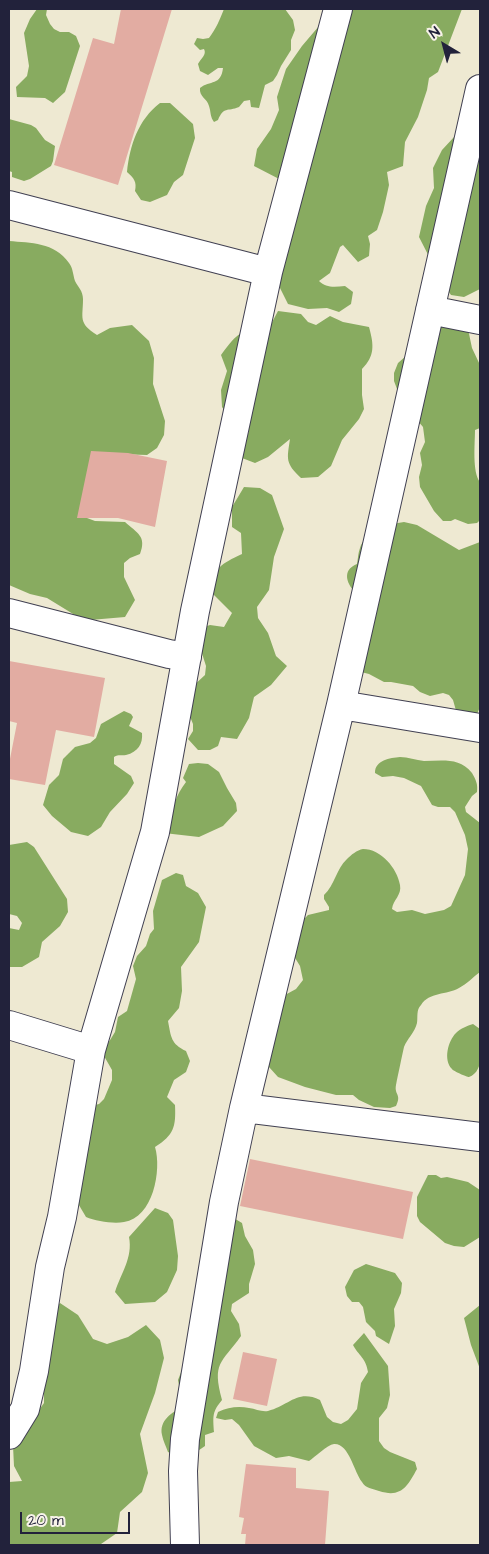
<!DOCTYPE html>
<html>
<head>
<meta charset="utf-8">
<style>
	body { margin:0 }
	#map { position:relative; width:489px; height:1554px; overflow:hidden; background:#eee9d2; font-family:"Architects Daughter",sans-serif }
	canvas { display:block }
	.frame { position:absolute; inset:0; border:10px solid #22223b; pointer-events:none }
	.north { position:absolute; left:419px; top:20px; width:50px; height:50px; -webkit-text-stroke:4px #f7f3e8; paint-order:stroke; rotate:323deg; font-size:14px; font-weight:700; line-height:20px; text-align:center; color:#22223b }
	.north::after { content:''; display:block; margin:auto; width:18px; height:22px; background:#22223b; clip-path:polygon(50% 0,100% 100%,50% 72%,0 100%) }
	.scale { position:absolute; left:20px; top:1512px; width:110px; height:22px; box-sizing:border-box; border:2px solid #22223b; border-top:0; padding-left:6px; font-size:15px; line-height:18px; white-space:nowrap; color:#22223b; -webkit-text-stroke:4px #f7f3e8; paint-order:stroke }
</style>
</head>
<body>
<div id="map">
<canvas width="489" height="1554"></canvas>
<div class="frame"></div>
<div class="north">N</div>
<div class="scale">20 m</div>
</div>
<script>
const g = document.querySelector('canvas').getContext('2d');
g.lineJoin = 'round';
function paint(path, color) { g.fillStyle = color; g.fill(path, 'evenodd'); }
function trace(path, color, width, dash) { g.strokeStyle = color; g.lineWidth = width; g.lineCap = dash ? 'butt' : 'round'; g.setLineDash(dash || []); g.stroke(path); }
const forest = new Path2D(`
	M37,9H47L46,15L50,24L54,29L60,32H69L76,36L80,46L65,92L53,103L45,98L17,97L16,87L27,76L29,66L24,33L30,19Z
	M224,9H285L293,20L295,30L291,40V50L281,66L277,75L273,81L265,85L259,108L251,107L250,100L244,101L239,107C227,112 224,106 218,120L214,122C210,117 211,112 209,106C207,98 199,97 200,88C210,80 221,86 223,68H218L208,75L200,71L198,64C201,58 207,55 204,49L200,50L194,44L197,38L203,39L209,38C216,29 220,19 224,9Z
	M341,9H462L438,72L429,78L427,90L418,117L405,142L403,166L387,172L389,185L383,212L377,230L368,236L370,244L369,256L358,262L343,245L340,247L330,273L319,281C326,288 334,287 345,286L353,292L351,304L339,312L327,308L308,309L288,304L279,286L283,181L254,166L257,149L271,129L279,110L277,97L286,69L302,46L319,26L338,20Z
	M160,103H170L193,124L195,138L183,175L174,182L167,195L150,202L141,200L135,191C137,182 134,178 127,172C130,145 138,120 160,103Z
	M480,109V289L464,297L451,295L442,282L419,237L426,206L434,188L433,168L442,150Z
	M9,119L31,125L36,128L45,140L55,146L53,161L51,166L30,179L24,181L12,177V172L9,171Z
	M9,241C31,243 54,242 69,263C73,268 73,275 75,281C78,287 83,291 83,299C83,318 78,323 97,335L110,328L132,325L149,341L154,358L153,384L165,421L164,435L157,448L147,455L118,454L87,518L95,521L125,522C137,533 147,536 140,554L130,558L124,563V577L135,600L125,617L90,620L78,617L47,598L30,594L9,585Z
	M278,311L301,314L308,322L316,325L330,316L343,322L369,327C374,345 375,356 362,369V395L364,409L359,419L342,440L331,466L318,477L301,478C285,463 287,459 290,439L268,457L255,463L242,458L245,442L249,431L246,424L229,417L222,407L221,390L227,371L221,355C240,330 238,332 268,330Z
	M416,320L468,329L472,348L480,365V428L475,430C475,444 472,472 480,482V520L477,523L468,524L455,519L451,521H443L434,511L420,487L419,477L422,465L420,453L425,442L423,427L417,420L402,394L397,389L394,381V373L398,363L406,356Z
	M244,487L260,488L272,495L284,529L274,557L269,590L257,607L258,618L268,633L276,656L287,666L271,685L254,697L249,718L237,739L221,737L218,746L210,750H198L188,739L193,731V724L189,714L192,687L205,675L206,666L199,644L201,628L210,625L224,627L232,613L210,591C214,567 221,564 242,554L241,533L232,527V507Z
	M404,522L417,525L459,550L480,542V707L477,714H457L453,700L449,695L443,693L430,696L420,692L413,686L391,682H384L369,674L361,672L353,590C345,580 344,569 357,564C358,559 358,553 360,548C365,532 389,524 404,522Z
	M124,711L131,714L133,717L129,726L142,733C143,744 138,752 126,755C121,756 119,754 114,757V764L131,776L134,783L127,794L110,812L101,827L88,836L71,832L52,816L43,805L49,785L59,775L63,759L75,747L90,743L96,738L101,724Z
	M400,757C408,757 416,760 424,761C442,761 459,757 472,773C476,780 478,784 477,792L472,796L465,807L466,812L480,823V972C473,977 467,984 459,988C447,995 429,992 421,1005C416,1010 418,1017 417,1023C415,1032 407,1039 404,1047C402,1056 398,1075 396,1085C394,1095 402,1094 396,1106L390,1108L374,1107L359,1100L353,1095H336L305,1087L278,1077L269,1067L267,1061L285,995L296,989L303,980L300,966L292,953L301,922L308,915L329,910V907L324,899V895C335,885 336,869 347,859C351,855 357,850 363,849C381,849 397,868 400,885C402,895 393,900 392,909L397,912L412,910L425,914L444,910L451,906L465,875L468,849L465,835L455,812L450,807H438L432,805L421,786L404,778L393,776L382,777L375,773C375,760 390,758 400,757Z
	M198,763L208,764L219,772L227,788L236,803L237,811L223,826L199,837L155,832L171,826C171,809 176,795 186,782L183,778L189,764Z
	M27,842L34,847L67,899L68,912L60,926L42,942L39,957L22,967H9V928L19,930L22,923L17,916L9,914V845Z
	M176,873L183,875L186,886L198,893L206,907L199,942L181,967L182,991L179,1008L168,1021C171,1037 171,1044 186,1051L190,1061L186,1072L174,1080L167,1097L175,1105C176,1127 174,1135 155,1147C162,1170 153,1218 124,1222C113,1224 96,1221 86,1217L73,1195L83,1108L99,1104L104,1099L112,1080V1070L104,1056L107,1045L115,1032L118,1017L127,1011L136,979L133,966L137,956L146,946L150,934L154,929L153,911L162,880Z
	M473,1024L480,1029C480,1044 486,1071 469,1077C467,1077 453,1071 452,1069C443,1060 448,1041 456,1033C461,1028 467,1026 473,1024Z
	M428,1175H436L441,1178L447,1177L468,1182L480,1190V1237L464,1247L454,1246L445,1243L420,1222L417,1216V1197Z
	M155,1208L168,1213L173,1220L178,1256L177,1270L167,1292L155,1302L125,1304L115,1292C121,1273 133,1258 129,1237Z
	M227,1214L242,1223L245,1236L253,1250L255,1264L249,1284V1293L232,1304L231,1311L239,1324L241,1336C221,1364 212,1362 222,1400C212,1412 213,1416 214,1432L205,1435V1446C193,1455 181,1459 168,1452C166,1446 163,1441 162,1435C159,1420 172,1413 183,1406L178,1380L185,1362Z
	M366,1264L395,1273L402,1283L401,1293L394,1309L395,1326L389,1344L376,1336L375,1331L366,1322L363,1307L359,1302H352L347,1296L345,1287L354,1270Z
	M60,1303L78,1315L93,1339L107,1344L128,1337L146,1325L160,1340L164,1358L155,1393L140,1434L148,1473L142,1492L120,1512L117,1533L101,1544L89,1545H9V1482L22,1481L14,1466L13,1446L44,1403V1322Z
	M480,1305V1369L471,1345L464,1318Z
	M364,1333L388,1366L390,1395L387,1408L379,1418V1441L384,1448L390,1452L415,1462L417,1469C407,1487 401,1498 379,1491C373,1489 365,1488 362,1482C354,1472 349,1443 334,1444C327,1445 315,1457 309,1461L289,1456L276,1458L254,1446L239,1425L232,1419L225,1420L216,1418L218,1412C228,1407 239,1406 249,1408C256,1409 261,1412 268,1411C289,1406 297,1389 320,1400L327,1417L333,1422L341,1424L348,1420L357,1409L361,1383L368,1372C366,1358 359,1356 353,1345Z`);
const building = new Path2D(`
	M121,9H172L118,185L54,165L93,38L114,44Z
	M91,451L128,453L167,461L155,527L118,518H77Z
	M9,661L105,678L94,737L56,730L45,785L9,779V764L17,723L9,721Z
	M250,1159L413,1192L403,1239L240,1206Z
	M243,1352L277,1359L267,1406L233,1399Z
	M246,1464L296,1468V1488L329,1491L325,1545H245L246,1534H241L244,1518L239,1517Z`);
const street = new Path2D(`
	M9,205L268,272
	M430,310L480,320
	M9,613L169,654L187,657
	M341,705L480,728
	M9,1025L91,1050
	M244,1108L480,1137
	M9,1435L25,1409L34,1371L50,1267L62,1217L91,1050L155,832L195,611L268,272L338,9
	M185,1545L183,1471L185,1439L224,1202L244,1108L341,705L480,89`);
paint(forest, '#88ab60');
paint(building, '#e2aca2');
trace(street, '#414052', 30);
trace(street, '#fff', 28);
</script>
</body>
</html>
